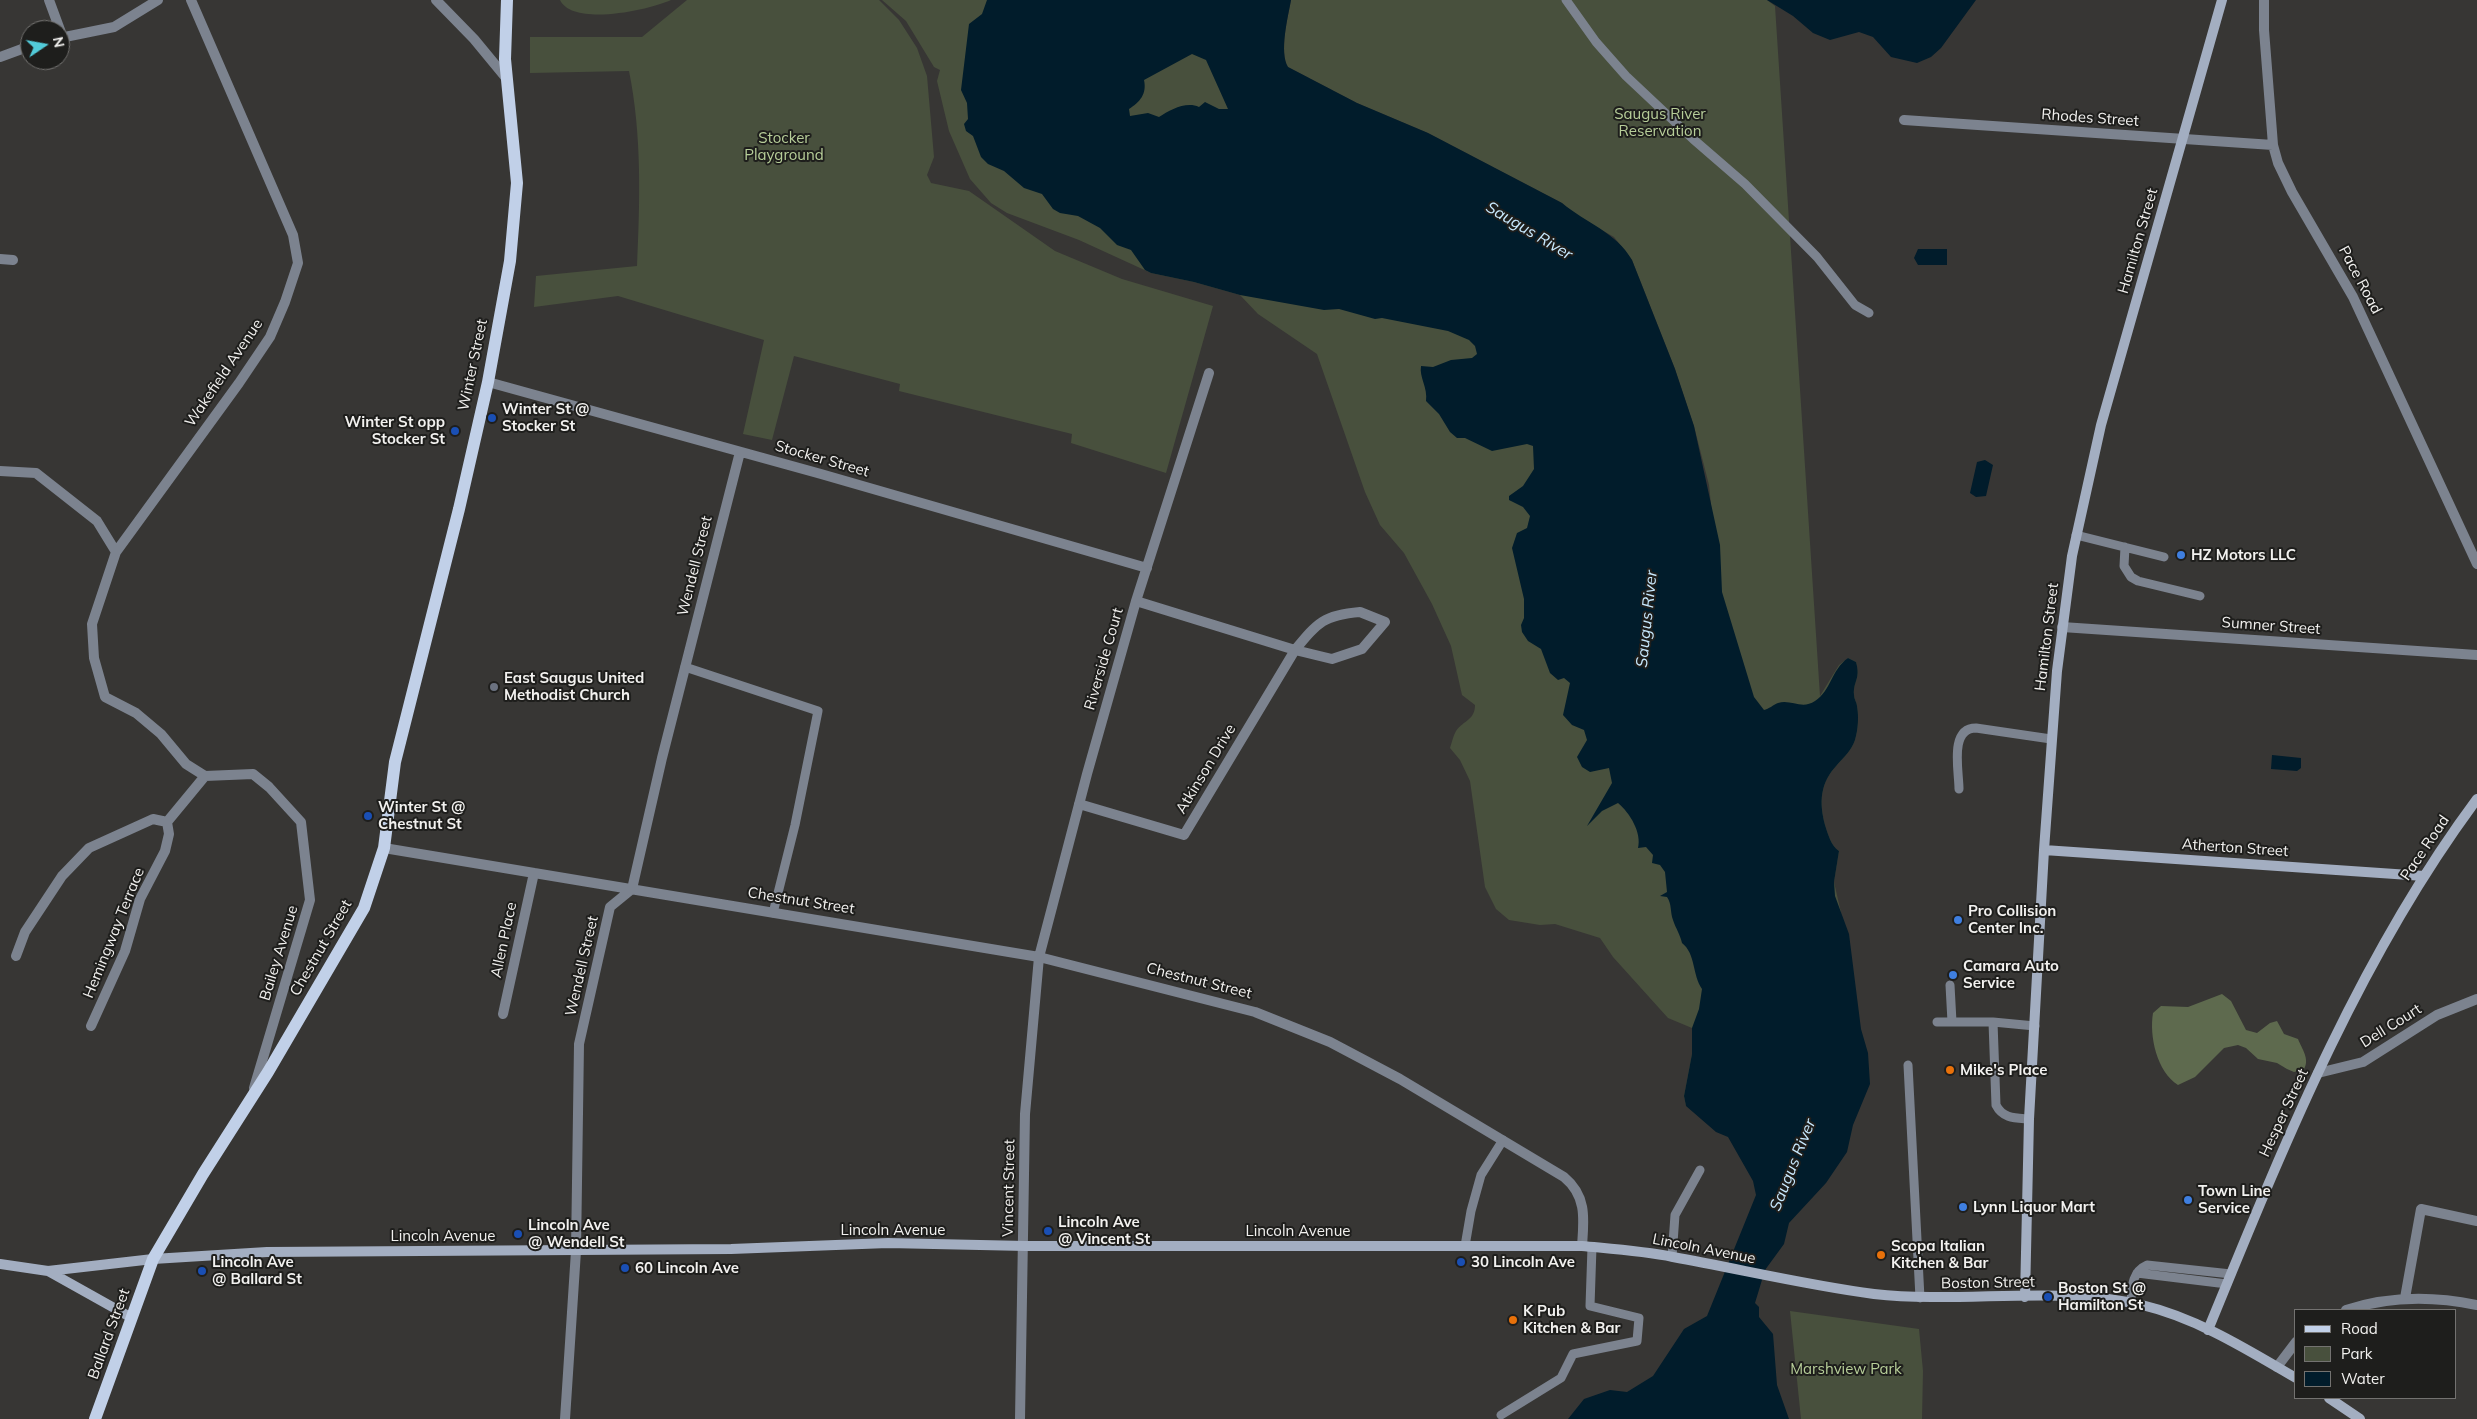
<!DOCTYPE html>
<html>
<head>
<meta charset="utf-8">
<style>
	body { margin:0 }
	#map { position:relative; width:2477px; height:1419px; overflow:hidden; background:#373634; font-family:Mulish,sans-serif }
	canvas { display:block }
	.legend { position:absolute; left:2294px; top:1309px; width:162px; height:90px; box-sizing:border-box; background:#1e1e1c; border:1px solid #737270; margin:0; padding:6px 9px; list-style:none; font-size:15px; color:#f2f1ef }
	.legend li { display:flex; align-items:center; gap:10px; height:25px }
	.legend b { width:25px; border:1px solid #737270 }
	.north { position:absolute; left:20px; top:20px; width:50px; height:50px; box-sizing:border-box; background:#1e1e1c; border:1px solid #737270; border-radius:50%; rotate:78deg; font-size:14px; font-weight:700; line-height:20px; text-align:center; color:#f2f1ef }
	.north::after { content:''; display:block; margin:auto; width:18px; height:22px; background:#52cbd9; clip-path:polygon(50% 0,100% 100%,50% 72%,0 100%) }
</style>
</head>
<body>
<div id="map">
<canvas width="2477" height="1419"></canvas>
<ul class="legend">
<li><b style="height:6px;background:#c1d0e8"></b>Road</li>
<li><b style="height:14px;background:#48503d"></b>Park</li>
<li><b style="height:14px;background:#011c2b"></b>Water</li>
</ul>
<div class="north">N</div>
</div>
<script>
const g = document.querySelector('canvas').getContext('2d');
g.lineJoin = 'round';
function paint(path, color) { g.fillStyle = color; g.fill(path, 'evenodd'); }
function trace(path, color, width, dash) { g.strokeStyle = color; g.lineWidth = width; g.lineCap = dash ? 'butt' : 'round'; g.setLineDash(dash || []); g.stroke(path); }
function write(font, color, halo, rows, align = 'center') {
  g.font = font + ' Mulish,sans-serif'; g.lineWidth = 4; g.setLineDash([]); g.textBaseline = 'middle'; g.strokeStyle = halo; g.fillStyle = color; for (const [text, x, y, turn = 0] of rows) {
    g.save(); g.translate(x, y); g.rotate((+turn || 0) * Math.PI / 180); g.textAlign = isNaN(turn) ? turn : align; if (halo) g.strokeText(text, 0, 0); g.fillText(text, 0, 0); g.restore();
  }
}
const green = new Path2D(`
	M560,0H671C649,10 573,27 560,0Z
	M687,0H879L899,20L917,48L927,76L934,157L927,175L931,183L969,191L1055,251L1122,279L1213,306L1166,473L1071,443L1072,434L899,391L900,384L794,356L772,440L743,434L764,340L618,296L534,307L536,276L637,266C640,201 642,135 629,71L530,73V37H642Z
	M882,0H1188L1191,37L1479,274L1711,928L1693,1105L1686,1106L1684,1096L1692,1054V1028L1668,1018L1613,957L1600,938L1555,924L1540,925L1509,920L1496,909L1485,887L1470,781L1460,760L1450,748C1452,742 1453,736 1456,731C1464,720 1475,720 1475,705L1462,695L1451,646L1432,604L1404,553L1380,525L1365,492L1317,354L1258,314L1240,295L1194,282L1151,273L1079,240L1007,213L991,203L970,179L949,131L937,81L940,70L934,67L906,21Z
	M1291,0H1767L1775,6L1820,696L1839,665L1848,658L1856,662C1861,679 1853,681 1854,695C1854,699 1857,703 1857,706C1859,717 1858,730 1855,740C1851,751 1844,757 1837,765C1820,783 1819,802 1825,825C1828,834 1831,846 1839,851L1834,882L1842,917L1751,897L1709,485L1694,426L1675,369L1632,260L1614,237L1579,217L1562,203L1428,133L1357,103L1288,67C1279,52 1288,17 1291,0Z
	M1790,1311L1919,1329L1923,1371L1922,1419H1801Z`);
const forest = new Path2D(`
	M2222,994L2231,1001L2246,1030L2257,1033L2270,1023L2277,1021L2284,1034L2298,1039C2302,1049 2310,1059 2304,1069L2294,1072L2287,1069L2277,1063L2258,1059L2246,1048L2238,1045L2224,1048L2195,1077L2178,1085C2157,1072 2149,1036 2153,1013L2161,1006L2188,1007Z`);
const water = new Path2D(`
	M987,0H1291C1288,17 1279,52 1288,67L1357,103L1428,133L1562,203C1586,223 1616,232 1632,260L1675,369L1694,426L1720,545L1722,592L1754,697L1764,710C1769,709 1773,705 1778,703C1791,699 1802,710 1815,701C1831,691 1831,670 1848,658L1856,662C1861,679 1853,681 1854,695C1854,699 1857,703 1857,706C1859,717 1858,730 1855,740C1851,751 1844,757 1837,765C1820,783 1819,802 1825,825C1828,834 1831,846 1839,851L1834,882L1835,896L1849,934L1861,1029L1868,1053L1870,1084L1853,1125L1847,1152L1826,1183L1789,1223L1784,1244L1765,1270L1755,1303L1759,1307V1317L1773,1334L1777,1385L1789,1419H1568L1584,1399L1610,1390L1627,1392L1653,1376L1684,1329L1707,1316L1756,1195L1753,1181L1728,1137L1716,1132L1686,1106L1684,1096L1692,1054V1028L1699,1009L1702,989C1692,975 1696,954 1682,943C1680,934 1676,929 1673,920C1670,912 1672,904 1667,897L1660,896L1667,892L1665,872L1660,865L1652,863L1653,855L1646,847L1638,848C1642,833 1630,813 1618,803L1602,811L1587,826L1612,783L1609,768L1590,772L1582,767L1577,757L1587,740L1584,730L1572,725L1563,715L1570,683L1564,678L1558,680L1550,673L1541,649L1528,641L1522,632L1521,625L1524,618V599L1512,548L1517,533L1527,528L1530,516L1523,507L1509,500V496L1523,486L1534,469L1533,446L1527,444L1492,451L1465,438H1457L1450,432L1439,414L1426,401C1428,388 1419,377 1421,366L1433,367L1451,360L1472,358L1477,354L1475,346L1469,340L1448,331L1382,318L1375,319L1339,309L1324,310L1240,295L1194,282L1151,273L1145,270L1131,250L1117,245L1100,228L1078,216L1060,213L1053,209L1042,194L1024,188L1004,171L988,164L981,157L973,136L966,131L964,124L968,119L967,103L961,90L969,24L982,14ZM1192,54L1206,60L1228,109H1219L1205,102L1199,107C1186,101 1170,110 1159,117L1148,113L1130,116L1129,109C1140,102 1147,94 1144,80Z
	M1767,0H1976L1941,48L1931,57L1917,63L1891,57L1873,37L1859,32L1830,40L1813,33L1793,16Z
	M1918,249H1947V265H1918L1914,258Z
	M1985,460L1993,465L1986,496L1976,497L1970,493L1977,462Z
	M2272,755L2301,758V768L2297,771L2271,769Z`);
const lane = new Path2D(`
	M1566,0L1596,42L1626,76L1693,139L1745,184L1817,257L1855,305L1869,313
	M2076,535L2164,557
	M2125,547L2124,566L2131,577L2138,581L2200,596
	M685,667L818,711L795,825L773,913
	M1959,789C1959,771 1949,728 1976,728L2051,739
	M1950,985L1952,1022
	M1937,1022H1993L2035,1026
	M1993,1022L1996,1105C2003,1119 2016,1118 2029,1119
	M1908,1065L1920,1298
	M1465,1246L1471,1211L1481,1175L1503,1140
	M1672,1257L1675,1215L1700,1170
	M2137,1273L2227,1284
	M2131,1303C2132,1289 2131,1272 2147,1265L2231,1274
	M1501,1415L1561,1378L1573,1354L1637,1341L1639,1318L1590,1306L1592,1247`);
const street = new Path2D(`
	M49,0L63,38
	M436,0L474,39L507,79
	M2264,0V30L2273,145L2278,163L2292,192L2353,297L2477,564
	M60,38L114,27L158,0
	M0,57L30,46
	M1904,120L2273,145
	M0,259L13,260
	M488,382L821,474L1147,568
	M0,471L36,473L97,521L116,552L92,624L94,658L105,697L136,713L161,734L186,764L205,776L253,774L269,787L301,822L310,900L254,1088
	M116,552L239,383L270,337L285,302L298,263L293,235L191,0
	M1360,612L1385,622L1362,649L1332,659L1295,650C1318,622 1324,615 1360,612Z
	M2062,627L2477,655
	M1079,804L1184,835L1295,650L1136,601
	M384,848L1039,957L1255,1012L1330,1042L1400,1079L1564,1177C1587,1196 1584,1219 1582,1246
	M16,956L25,932L62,876L89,848L153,819L167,822L205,776
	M503,1014L534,873
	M91,1026L125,951L140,899L165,851L169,834L167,822
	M2318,1073L2363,1062L2437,1015L2477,999
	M2405,1298L2421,1209L2477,1221
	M2346,1310C2389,1296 2433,1296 2477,1305
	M2277,1367L2296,1342
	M565,1419L576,1251L579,1044L610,907L632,889L662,758L740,452
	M1020,1419L1025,1114L1039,957L1087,774L1136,601L1209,373`);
const secondary = new Path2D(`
	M2044,850L2424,876
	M0,1264L48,1271L153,1259L267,1252L731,1249L888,1243L1026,1246H1582C1613,1249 1643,1251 1673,1257C1740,1269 1806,1285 1874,1294C1962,1304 2055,1285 2142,1305C2197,1318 2248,1350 2296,1378
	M48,1271L132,1318
	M2025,1297L2029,1119L2044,850L2057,671L2072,556L2101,425L2222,0
	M2208,1330C2283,1147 2358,959 2477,799
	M2329,1398L2360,1419`);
const primary = new Path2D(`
	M95,1419L153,1259L203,1174L268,1072L364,908L384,848L395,762L459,509L488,382L510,261L517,183L505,59L507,0`);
const markers = [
	[492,418,5,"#1a4fb4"],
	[455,431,5,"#1a4fb4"],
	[2181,555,5,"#3f7fe0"],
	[494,687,5,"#6b7280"],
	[368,816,5,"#1a4fb4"],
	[1958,920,5,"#3f7fe0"],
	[1953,975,5,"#3f7fe0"],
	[1950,1070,5,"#e8710a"],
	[2188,1200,5,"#3f7fe0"],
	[1963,1207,5,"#3f7fe0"],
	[1048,1231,5,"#1a4fb4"],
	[518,1234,5,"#1a4fb4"],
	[1881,1255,5,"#e8710a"],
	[1461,1262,5,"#1a4fb4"],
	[625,1268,5,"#1a4fb4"],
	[202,1271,5,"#1a4fb4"],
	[2048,1297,5,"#1a4fb4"],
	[1513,1320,5,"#e8710a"]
];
const parkNames = [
	["Saugus River",1660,114],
	["Reservation",1660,131],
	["Stocker",784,138],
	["Playground",784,155],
	["Marshview Park",1846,1369]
];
const streetNames = [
	["Rhodes Street",2090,118,4],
	["Hamilton Street",2138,241,-74],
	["Pace Road",2360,280,62],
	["Winter Street",473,365,-78],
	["Wakefield Avenue",224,373,-56],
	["Stocker Street",822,459,16],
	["Wendell Street",695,566,-76],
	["Sumner Street",2271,626,4],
	["Hamilton Street",2047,637,-83],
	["Riverside Court",1104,659,-74],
	["Atkinson Drive",1206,769,-59],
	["Atherton Street",2235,848,4],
	["Pace Road",2425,848,-56],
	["Chestnut Street",801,901,9],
	["Hemingway Terrace",114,933,-68],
	["Allen Place",504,940,-78],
	["Chestnut Street",321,948,-60],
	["Bailey Avenue",279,953,-73],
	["Wendell Street",582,966,-77],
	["Chestnut Street",1199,981,14],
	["Dell Court",2391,1026,-32],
	["Hesper Street",2284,1113,-65],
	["Vincent Street",1009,1188,-89],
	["Lincoln Avenue",893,1230],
	["Lincoln Avenue",1298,1231],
	["Lincoln Avenue",443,1236],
	["Lincoln Avenue",1704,1249,11],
	["Boston Street",1988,1283,-1],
	["Ballard Street",109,1334,-70]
];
const poiNames = [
	["Winter St @",502,409],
	["Stocker St",502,426],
	["Winter St opp",445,422,"right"],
	["Stocker St",445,439,"right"],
	["HZ Motors LLC",2191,555],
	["East Saugus United",504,678],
	["Methodist Church",504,695],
	["Winter St @",378,807],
	["Chestnut St",378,824],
	["Pro Collision",1968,911],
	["Center Inc.",1968,928],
	["Camara Auto",1963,966],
	["Service",1963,983],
	["Mike's Place",1960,1070],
	["Town Line",2198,1191],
	["Service",2198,1208],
	["Lynn Liquor Mart",1973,1207],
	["Lincoln Ave",1058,1222],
	["@ Vincent St",1058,1239],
	["Lincoln Ave",528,1225],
	["@ Wendell St",528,1242],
	["Scopa Italian",1891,1246],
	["Kitchen & Bar",1891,1263],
	["Lincoln Ave",212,1262],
	["@ Ballard St",212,1279],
	["30 Lincoln Ave",1471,1262],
	["60 Lincoln Ave",635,1268],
	["Boston St @",2058,1288],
	["Hamilton St",2058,1305],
	["K Pub",1523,1311],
	["Kitchen & Bar",1523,1328]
];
const waterNames = [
	["Saugus River",1529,231,31],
	["Saugus River",1647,619,-84],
	["Saugus River",1793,1165,-68]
];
paint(green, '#48503d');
paint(forest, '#5e6a4e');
paint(water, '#011c2b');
trace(lane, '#7c838f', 9);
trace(street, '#7c838f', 10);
trace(secondary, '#a3aec1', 10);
trace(primary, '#c1d0e8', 12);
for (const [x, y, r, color] of markers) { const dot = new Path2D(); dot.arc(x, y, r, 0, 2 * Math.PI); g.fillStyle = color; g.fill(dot); trace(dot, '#1e1e1c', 2); }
write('15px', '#b7ce99', '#1e1e1c', parkNames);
write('15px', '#f2f1ef', '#1e1e1c', streetNames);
write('bold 15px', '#f2f1ef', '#1e1e1c', poiNames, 'left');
write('italic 16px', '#c9eaff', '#1e1e1c', waterNames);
</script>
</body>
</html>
